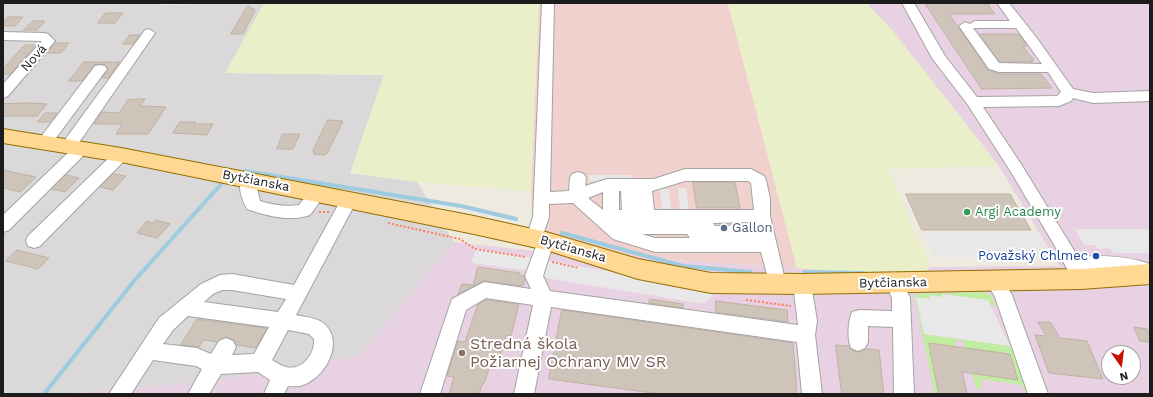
<!DOCTYPE html>
<html>
<head>
<meta charset="utf-8">
<style>
	body { margin:0 }
	#map { position:relative; width:1153px; height:397px; overflow:hidden; background:#eeeae0; font-family:"Work Sans",sans-serif }
	canvas { display:block }
	.frame { position:absolute; inset:0; border:4px solid #1c1c1c; pointer-events:none }
	.north { position:absolute; left:1101px; top:345px; width:40px; height:40px; box-sizing:border-box; background:#fff; border:1px solid #a4a4a4; border-radius:50%; rotate:166deg; font-size:11px; font-weight:700; line-height:16px; text-align:center; color:#1c1c1c }
	.north::after { content:''; display:block; margin:auto; width:14px; height:18px; background:#c70f00; clip-path:polygon(50% 0,100% 100%,50% 72%,0 100%) }
</style>
</head>
<body>
<div id="map">
<canvas width="1153" height="397"></canvas>
<div class="frame"></div>
<div class="north">N</div>
</div>
<script>
const g = document.querySelector('canvas').getContext('2d');
g.lineJoin = 'round';
function paint(path, color) { g.fillStyle = color; g.fill(path, 'evenodd'); }
function trace(path, color, width, dash) { g.strokeStyle = color; g.lineWidth = width; g.lineCap = dash ? 'butt' : 'round'; g.setLineDash(dash || []); g.stroke(path); }
function write(font, color, halo, rows, align = 'center') {
  g.font = font + ' "Work Sans",sans-serif'; g.lineWidth = 4; g.setLineDash([]); g.textBaseline = 'middle'; g.strokeStyle = halo; g.fillStyle = color; for (const [text, x, y, turn = 0] of rows) {
    g.save(); g.translate(x, y); g.rotate((+turn || 0) * Math.PI / 180); g.textAlign = isNaN(turn) ? turn : align; if (halo) g.strokeText(text, 0, 0); g.fillText(text, 0, 0); g.restore();
  }
}
const residential = new Path2D(`
	M3,3H160V5L264,3L226,73L384,75L350,173L417,182L454,242L359,356L203,382L64,394H3Z`);
const commercial = new Path2D(`
	M539,3H728L797,268L534,251L531,191Z`);
const industrial = new Path2D(`
	M866,3H1150V394H64L203,382L359,356L454,242L534,251L797,268L918,278L930,267L1059,266L999,166L892,30ZM1109,353H1133V377H1109Z`);
const farmland = new Path2D(`
	M264,3H539L531,191L417,182L350,173L384,75L225,73Z
	M728,3H866L892,30L999,166L888,169L930,267L918,278L797,268Z`);
const grass = new Path2D(`
	M983,292L992,296L995,303L993,307L990,306L988,300L942,294L943,297L930,299L924,334L1010,346L1015,350L1028,391L1025,392L1022,385L981,379L982,389L976,388L972,374L1017,380L1010,354L965,348L963,341L955,340L956,347L929,343L939,394H935L914,294Z`);
const parking = new Path2D(`
	M589,175H631V181H589Z
	M678,188H686L689,210L680,209Z
	M660,189H669L671,209H662Z
	M1075,229H1150V253H1113L1110,248L1099,249L1095,245H1084Z
	M923,232H1037L1045,246L1046,258H935Z
	M476,248L618,273L671,286L716,292L704,304L540,277L531,271L471,263Z
	M942,294L988,300L1010,346L924,334L916,297L930,299V295L942,297Z`);
const streamFar1 = new Path2D(`
	M233,171L252,172`);
const stream = new Path2D(`
	M245,171L461,206L516,219
	M562,233L683,266L751,272
	M804,272L863,273
	M44,394L134,281L223,182`);
const building = new Path2D(`
	M925,3H987L995,14H949L988,70L999,74H1041L1052,88L982,89Z
	M248,6L255,10L243,34H231Z
	M106,13H123L115,23H98Z
	M8,17H23L15,26H3V22Z
	M33,21H45L37,30H24Z
	M980,34H1018L1027,46L1023,47L1034,60H1031L1033,62H1000Z
	M130,35H140L133,44H123Z
	M56,43H69L61,53H47Z
	M25,45H36L10,74H3V69Z
	M84,62H120L108,78H102L108,68L105,65L100,64L94,65L82,81H69Z
	M145,99L140,106L166,107L148,134H116L122,124H94L102,112L119,113L128,100Z
	M30,103L47,104L37,116H3V104Z
	M45,113H57L50,122H38Z
	M328,120L343,121L328,152L325,155L313,154L315,151H313Z
	M180,122H196L194,124H213L207,135L173,133Z
	M283,134H300L293,149H277Z
	M3,170L22,174L36,177L20,192L3,188Z
	M113,174L126,176L113,190L100,187Z
	M66,175L79,178L65,192L52,189Z
	M693,182H735L740,208H697Z
	M906,194H1010L1031,230H922Z
	M156,220L170,224L157,238L137,233L147,221L153,223Z
	M17,250L49,258L38,269L6,261Z
	M478,267L520,273L519,275L524,276L525,279L523,286L484,281L458,294L462,284L473,285Z
	M650,299L683,304V308L649,303Z
	M486,300L519,304L511,336L506,335L500,358L492,357L485,382L482,385L479,394H449L454,377L447,376L458,341L465,342L478,304Z
	M716,301L787,310L788,322L716,312Z
	M562,310L793,343L797,394H660L549,379Z
	M197,319L264,328H267L256,348L237,345L234,340L227,337L217,342L204,340L199,347L181,345Z
	M1038,322H1050L1060,338L1087,341L1103,379L1049,373L1035,335L1046,336Z
	M1134,327L1147,329L1150,336V342L1140,341Z
	M929,343L1010,354L1018,380L962,372L967,394H939Z
	M836,345L849,346L850,349L857,352L866,349L879,350L884,394H842Z`);
const path = new Path2D(`
	M319,212H329
	M388,223L460,239L475,249L526,257
	M552,262L579,268
	M746,300L791,306`);
const minor = new Path2D(`
	M542,3H554L550,192L569,191L570,178L572,174L578,172L584,174L586,178L585,186L607,179H654L685,169H751L764,176L766,180L770,199V216L786,284L783,289L777,292L771,289L761,252H655L613,239L573,203L549,204V217L543,235L552,236L554,241L543,276L550,291L798,325L793,284L796,279L802,276L808,279L811,284L817,321L815,335L822,394H802L797,342L551,307L534,394H514L533,305L486,298L466,310L440,394H420L452,299L484,282L531,289L525,276L537,244L528,243L526,238L533,217ZM685,181H748L751,183L754,210H654L652,191ZM619,191H621L622,210H619ZM603,192V210L588,198ZM755,222L756,225L715,226L713,223ZM642,234H687L690,238H655Z
	M902,3H914L945,56L977,97L1057,96L1061,92L1048,72H999L989,69L959,26L965,22L970,24L975,21H1010L997,3H1009L1036,37L1073,89L1093,93L1150,91V101L1093,103L1073,98L1071,101L1059,106L983,107L1021,164L1078,257C1103,255 1126,256 1150,264V278L1122,272L1086,271L1090,279L1087,284L1081,287L1075,284L1056,248L1011,172L968,105L932,58ZM973,28H1016L1042,64L999,63Z
	M149,29L155,33L78,144L82,143L87,144L89,148L87,152L9,230L3,232V215L71,150L64,149L62,145L64,141L145,30Z
	M3,32L44,33L48,34L55,41L8,96L3,98V84L42,41L3,40Z
	M100,65L105,66L107,69L50,146L45,147L40,146L38,142L40,138L95,66Z
	M121,150L126,151L129,155L126,159L40,246L34,248L28,246L26,241L28,236L116,151Z
	M248,174L254,176L260,201C273,205 286,207 299,205C306,197 311,185 324,189L326,193L310,215C289,222 267,216 247,209C242,200 237,186 242,176Z
	M349,194L355,196L357,200L296,315C303,317 313,317 320,321C347,337 327,377 303,385C299,387 293,386 288,386L284,394H264L270,380L258,372L221,374L209,394H188L202,369L196,366L153,360L131,394H109L159,318L201,284L220,275L232,274L294,285L343,196ZM222,290H232L286,299L278,312L204,302L213,294ZM188,316L269,327L254,354L232,355L236,347L233,341L226,338L219,341L211,354L197,348L163,344L173,330ZM288,330L309,334L314,339C315,355 301,373 283,366C280,365 276,362 272,360Z
	M994,272L1000,275L1012,295L1048,394H1028L995,297L985,280L988,275Z
	M895,275L901,278L910,298L914,394H894L893,327L868,326V342L865,348L858,351L851,348C847,338 848,322 852,312L859,310L892,311V298L886,283L889,278Z`);
const major = new Path2D(`
	M3,129L121,148L474,216L546,232L638,259L711,273L802,274L1081,269L1150,264V284L1081,289L802,294L711,293L638,279L546,250L474,234L121,162L3,143Z`);
const markers = [
	[967,212,4,"#2e9e5b"],
	[724,228,4,"#5c6f8a"],
	[1096,256,4,"#1a4fb4"],
	[462,353,4,"#8d6e63"]
];
const streetNames = [
	["Nová",34,58,-48],
	["Bytčianska",256,181,11],
	["Bytčianska",573,249,16],
	["Bytčianska",893,283,-1]
];
const leisureNames = [
	["Argi Academy",975,212]
];
const serviceNames = [
	["Gallon",732,228]
];
const transitNames = [
	["Považský Chlmec",1088,256]
];
const nearEducationnames = [
	["Stredná škola",470,344],
	["Požiarnej Ochrany MV SR",470,362]
];
paint(residential, '#dad8d8');
paint(commercial, '#f1d1cd');
paint(industrial, '#e8d1e2');
paint(farmland, '#e9efc9');
paint(grass, '#c0eda1');
paint(parking, '#e8e8e8');
trace(streamFar1, '#9dcbdf', 3);
trace(stream, '#9dcbdf', 4);
paint(building, '#cec4b9');
trace(building, '#c0b2a2', 1);
trace(minor, '#a3a3a3', 2);
trace(major, '#936e00', 2);
trace(path, '#ff7d60', 2, [2, 2]);
paint(minor, '#fff');
paint(major, '#ffd994');
for (const [x, y, r, color] of markers) { const dot = new Path2D(); dot.arc(x, y, r, 0, 2 * Math.PI); g.fillStyle = color; g.fill(dot); trace(dot, '#fff', 1.5); }
write('13px', '#1c1c1c', '#fff', streetNames);
write('13px', '#27864d', '#fff', leisureNames, 'left');
write('13px', '#4e5e75', '#fff', serviceNames, 'left');
write('13px', '#164399', '#fff', transitNames, 'right');
write('16px', '#785e54', '#fff', nearEducationnames, 'left');
</script>
</body>
</html>
